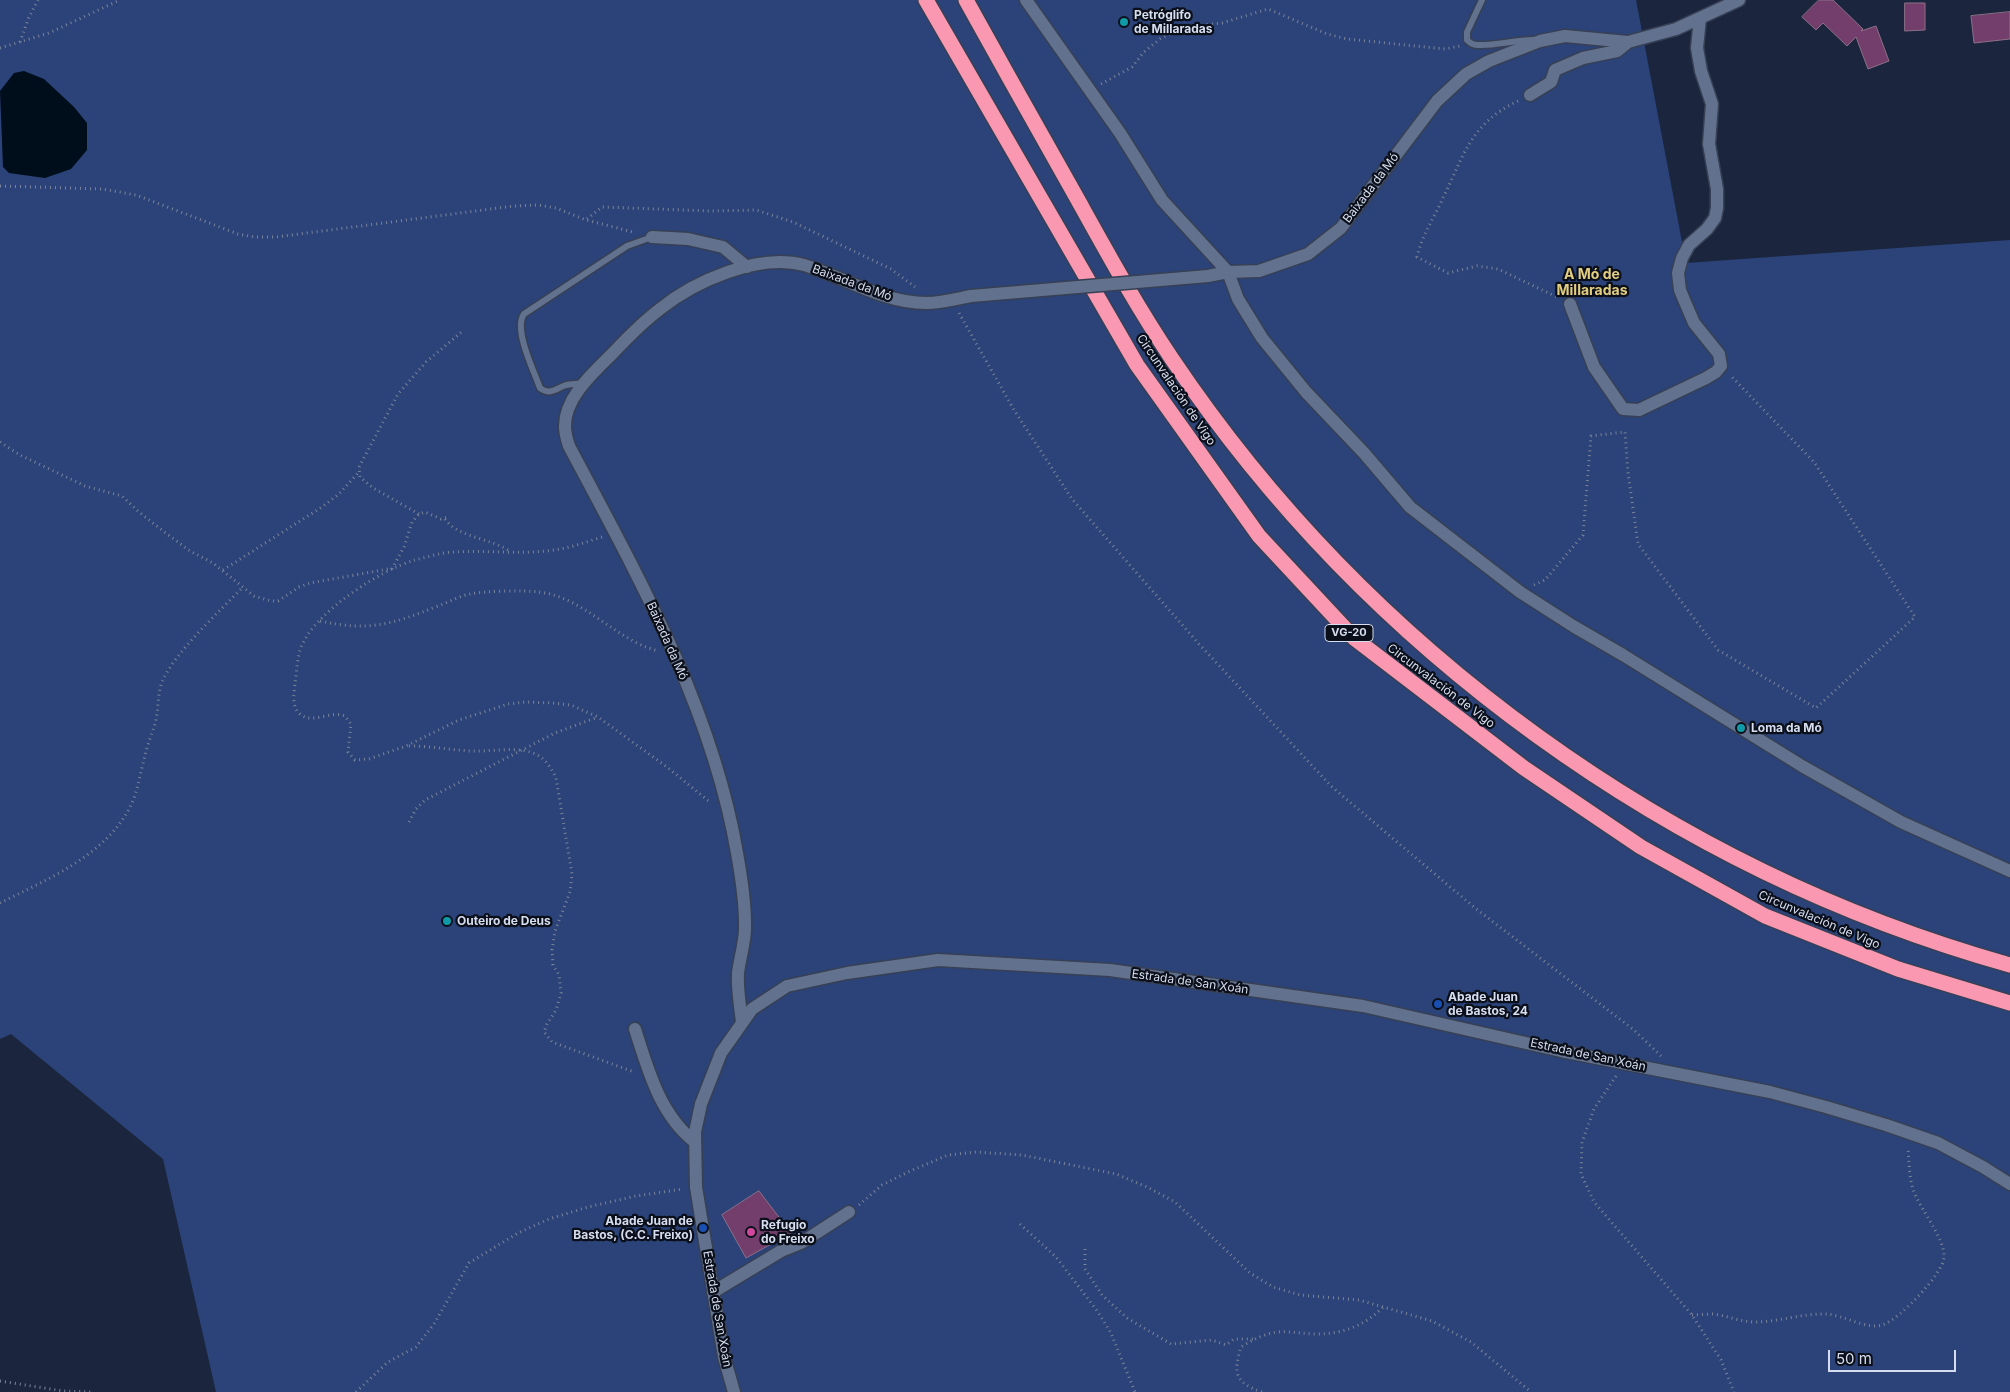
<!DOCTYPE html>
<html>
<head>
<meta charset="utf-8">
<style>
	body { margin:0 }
	#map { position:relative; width:2010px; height:1392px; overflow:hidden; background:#1b263e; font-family:Inter,sans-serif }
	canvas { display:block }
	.scale { position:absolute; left:1828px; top:1350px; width:128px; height:22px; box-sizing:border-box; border:2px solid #d5ddee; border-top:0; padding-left:6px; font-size:15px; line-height:18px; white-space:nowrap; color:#d5ddee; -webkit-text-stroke:4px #0a0f1a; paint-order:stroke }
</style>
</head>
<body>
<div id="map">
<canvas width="2010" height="1392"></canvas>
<div class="scale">50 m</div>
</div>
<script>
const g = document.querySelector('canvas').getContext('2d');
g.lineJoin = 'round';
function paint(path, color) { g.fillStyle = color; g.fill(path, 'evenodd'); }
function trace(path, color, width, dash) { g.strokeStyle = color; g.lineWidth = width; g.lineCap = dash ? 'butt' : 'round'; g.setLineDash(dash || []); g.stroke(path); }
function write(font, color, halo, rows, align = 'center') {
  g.font = font + ' Inter,sans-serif'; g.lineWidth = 4.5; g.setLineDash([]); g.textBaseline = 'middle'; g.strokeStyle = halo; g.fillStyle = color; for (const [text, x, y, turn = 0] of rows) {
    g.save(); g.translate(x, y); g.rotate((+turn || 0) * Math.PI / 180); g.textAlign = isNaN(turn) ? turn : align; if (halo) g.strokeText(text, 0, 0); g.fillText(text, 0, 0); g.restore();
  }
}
const green = new Path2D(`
	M0,0H1636L1686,263L2010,240V1392H216L163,1159L11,1034L0,1039Z`);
const water = new Path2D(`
	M24,71L44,79L74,107L87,123V150L71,169L45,178L9,173L3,167L0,91L14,73Z`);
const building = new Path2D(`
	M1819,0H1833L1863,29L1861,31L1876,26L1889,61L1868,69L1856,37L1847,46L1823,23L1816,30L1802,17Z
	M1905,3H1925V30L1905,31Z
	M2010,12V39L1974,43L1971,16Z
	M759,1191L791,1233L746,1258L722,1215Z`);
const path = new Path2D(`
	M20,42L29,17L38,0
	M0,48L49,33L120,0
	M1101,84L1132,67L1144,52L1160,39L1185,27L1222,23L1268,9L1327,34L1347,39L1445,49L1460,46
	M1518,101C1471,123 1464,155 1443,198C1434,218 1422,235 1417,257L1448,273L1477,266L1498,269L1559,298
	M0,186L102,189L136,195L238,234L255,237H276L514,206L538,205L556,208L586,220L633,232
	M587,219L602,207L710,211L756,210L793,222L891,269L915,287
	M959,313L1014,410L1072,499L1199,644L1331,786L1475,908L1634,1030L1661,1056
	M0,442L20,455L85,486L122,496L139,512L163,531L190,551L213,563L254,596L271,601H278L299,587L310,583L388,569
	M419,514L373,488L360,477L359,467L398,394L426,362L464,330
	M445,519C458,538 492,538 511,552
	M602,537C586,542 570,548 554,550C521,555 488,550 455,552C442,552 428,557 415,560C380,570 316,612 302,645C297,656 297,671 295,683C294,693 291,708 301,715C314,724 331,710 345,716L351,724L348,752L355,760L369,759L406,746L459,720L508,704L525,702L553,703L571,705L598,717L667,767L711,803
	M392,569L404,547L412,522L419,514L425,512L441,519L448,517
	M223,570L322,507L339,494L358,473
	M1534,585L1545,580L1583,535L1591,436L1625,432L1628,473L1638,544L1718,650L1816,708L1915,617L1814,462L1730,375
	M320,621C369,632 393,624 438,606C449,602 459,596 470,594C485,591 524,590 539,592C584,597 615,640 658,651
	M409,746C431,746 450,750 471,751C491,752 514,746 533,753C545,757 551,768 556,778L572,874L570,892L555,931L552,950L553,965L559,975L561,993L556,1010L547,1024L544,1032L552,1042L634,1072
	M409,822L416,809L425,800L555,733L598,717
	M0,903C46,880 105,856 130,807C138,792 140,773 145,756C147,745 152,734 155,724C159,710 157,695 162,682C174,653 220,611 243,587
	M1616,1076L1594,1109L1582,1142L1581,1174L1594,1202L1692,1315L1721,1360L1734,1392
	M859,1205L882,1185L908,1172L948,1155L976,1152L1022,1155L1116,1174L1147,1187L1175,1202L1250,1273L1273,1287L1300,1295L1359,1300L1432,1321L1471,1342L1531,1392
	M1020,1224L1056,1257L1098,1312L1111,1333L1135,1392
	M1085,1249V1269L1102,1295L1127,1318L1171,1344L1212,1340L1226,1345L1234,1339H1255
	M1692,1315C1699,1315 1707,1314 1714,1314C1728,1316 1741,1322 1755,1322C1779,1322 1803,1313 1827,1314C1843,1315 1867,1330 1882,1325C1898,1321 1944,1273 1944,1257C1945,1238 1919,1208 1913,1189C1909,1176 1909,1161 1908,1148
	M0,1381L63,1391L92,1392
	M356,1392L388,1362L416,1347L434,1324L469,1263L518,1233L549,1219L588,1207L636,1196L683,1189
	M1262,1392C1235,1383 1233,1373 1241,1347C1252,1340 1264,1334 1277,1332C1291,1331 1303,1334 1317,1334C1343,1334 1366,1325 1383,1307`);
const service = new Path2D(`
	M1482,0L1467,32V40C1470,43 1473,45 1477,45C1495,46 1514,40 1533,40
	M583,383C578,384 572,384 566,385C557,388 550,396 540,388C534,371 513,329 524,314L627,246L652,237`);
const minor = new Path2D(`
	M1026,0L1120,133L1162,200L1228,272L1238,299L1262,338L1306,392L1364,453L1410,507L1520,592L1573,626L1623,655L1802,766L1901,822L2010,871
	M1530,95L1551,82L1555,70L1583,58L1617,51L1628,42
	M652,237L688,239L723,247L747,267
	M1208,276L1228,272L1259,271L1308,254L1341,228L1437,101L1466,74L1489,61L1540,41L1565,36L1628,42L1676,29L1739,0
	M1570,304L1594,367L1623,409L1639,410L1706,378L1716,372L1721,366L1719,354L1694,323L1685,302L1680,290L1678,273L1682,258L1689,245L1707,229L1715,218L1717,208V189L1709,144L1712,104L1701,71L1697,48L1700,18
	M742,1022C740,1005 737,989 738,973C740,956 746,940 745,924C745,901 741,875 737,853C712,707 637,574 569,446C567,440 565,433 565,427C564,398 594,372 613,353C628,337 643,322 660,309C695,281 758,253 804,265C844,277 883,303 926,303C941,303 956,299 971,296
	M635,1029C648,1070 660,1115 695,1142
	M713,1292L781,1251L801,1243L849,1212`);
const tertiary = new Path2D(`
	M734,1392L724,1357L696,1187L695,1132L701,1104L721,1053L752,1009L787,986L847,973L938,960L1110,970L1363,1006L1561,1051L1770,1092L1826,1107L1886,1125L1938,1143L1983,1167L2010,1184`);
const motorway = new Path2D(`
	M926,0L1137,365L1259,536L1354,638L1524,768L1641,847L1765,916L1898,969L2010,1003
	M966,0C1003,67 1040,133 1078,200C1108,254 1137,307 1172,359C1368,651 1671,870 2010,965`);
const minorBridge = new Path2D(`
	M971,296L1208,276`);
const markers = [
	[1124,22,5,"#0f9aa8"],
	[1741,728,5,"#0f9aa8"],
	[447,921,5,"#0f9aa8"],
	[1438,1004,5,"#1a4fb4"],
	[703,1228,5,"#1a4fb4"],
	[751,1232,5,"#d1479c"]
];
const shields = [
	[1349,633,48]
];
const shieldNames = [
	["VG-20",1349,633]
];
const poiNames = [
	["Petróglifo",1134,15],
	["de Millaradas",1134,29],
	["Loma da Mó",1751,728],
	["Outeiro de Deus",457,921],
	["Abade Juan",1448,997],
	["de Bastos, 24",1448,1011],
	["Abade Juan de",693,1221,"right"],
	["Bastos, (C.C. Freixo)",693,1235,"right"],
	["Refugio",761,1225],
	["do Freixo",761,1239]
];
const streetNames = [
	["Baixada da Mó",1371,188,-53],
	["Baixada da Mó",852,283,20],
	["Circunvalación de Vigo",1176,390,56],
	["Baixada da Mó",667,641,66],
	["Circunvalación de Vigo",1441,686,37],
	["Circunvalación de Vigo",1819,920,23],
	["Estrada de San Xoán",1190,982,8],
	["Estrada de San Xoán",1588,1055,12],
	["Estrada de San Xoán",717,1309,80]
];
const neighbourhoodNames = [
	["A Mó de",1592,275],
	["Millaradas",1592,291]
];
paint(green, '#2b4378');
paint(water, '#000d1a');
paint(building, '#733e6c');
trace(building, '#8c7087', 1);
trace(service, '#374054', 9);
trace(minor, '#374054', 15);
trace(tertiary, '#374054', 15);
trace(motorway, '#374054', 18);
trace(path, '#7b8499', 3, [1, 4]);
trace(service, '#62718d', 6);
trace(minor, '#62718d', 12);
trace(tertiary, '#62718d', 12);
trace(motorway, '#fb98b1', 15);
trace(minorBridge, '#374054', 15, []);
trace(minorBridge, '#62718d', 12);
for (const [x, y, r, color] of markers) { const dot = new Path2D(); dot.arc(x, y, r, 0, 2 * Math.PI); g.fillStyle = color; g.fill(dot); trace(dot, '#0a0f1a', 2); }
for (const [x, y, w] of shields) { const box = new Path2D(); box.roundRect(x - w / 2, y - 8.5, w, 17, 4); g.fillStyle = '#0a0f1a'; g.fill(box); trace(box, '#d5ddee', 1); }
write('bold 11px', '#d5ddee', null, shieldNames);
write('bold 12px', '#d5ddee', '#0a0f1a', poiNames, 'left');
write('12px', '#d5ddee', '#0a0f1a', streetNames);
write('bold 14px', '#e2cd80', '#0a0f1a', neighbourhoodNames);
</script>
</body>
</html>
